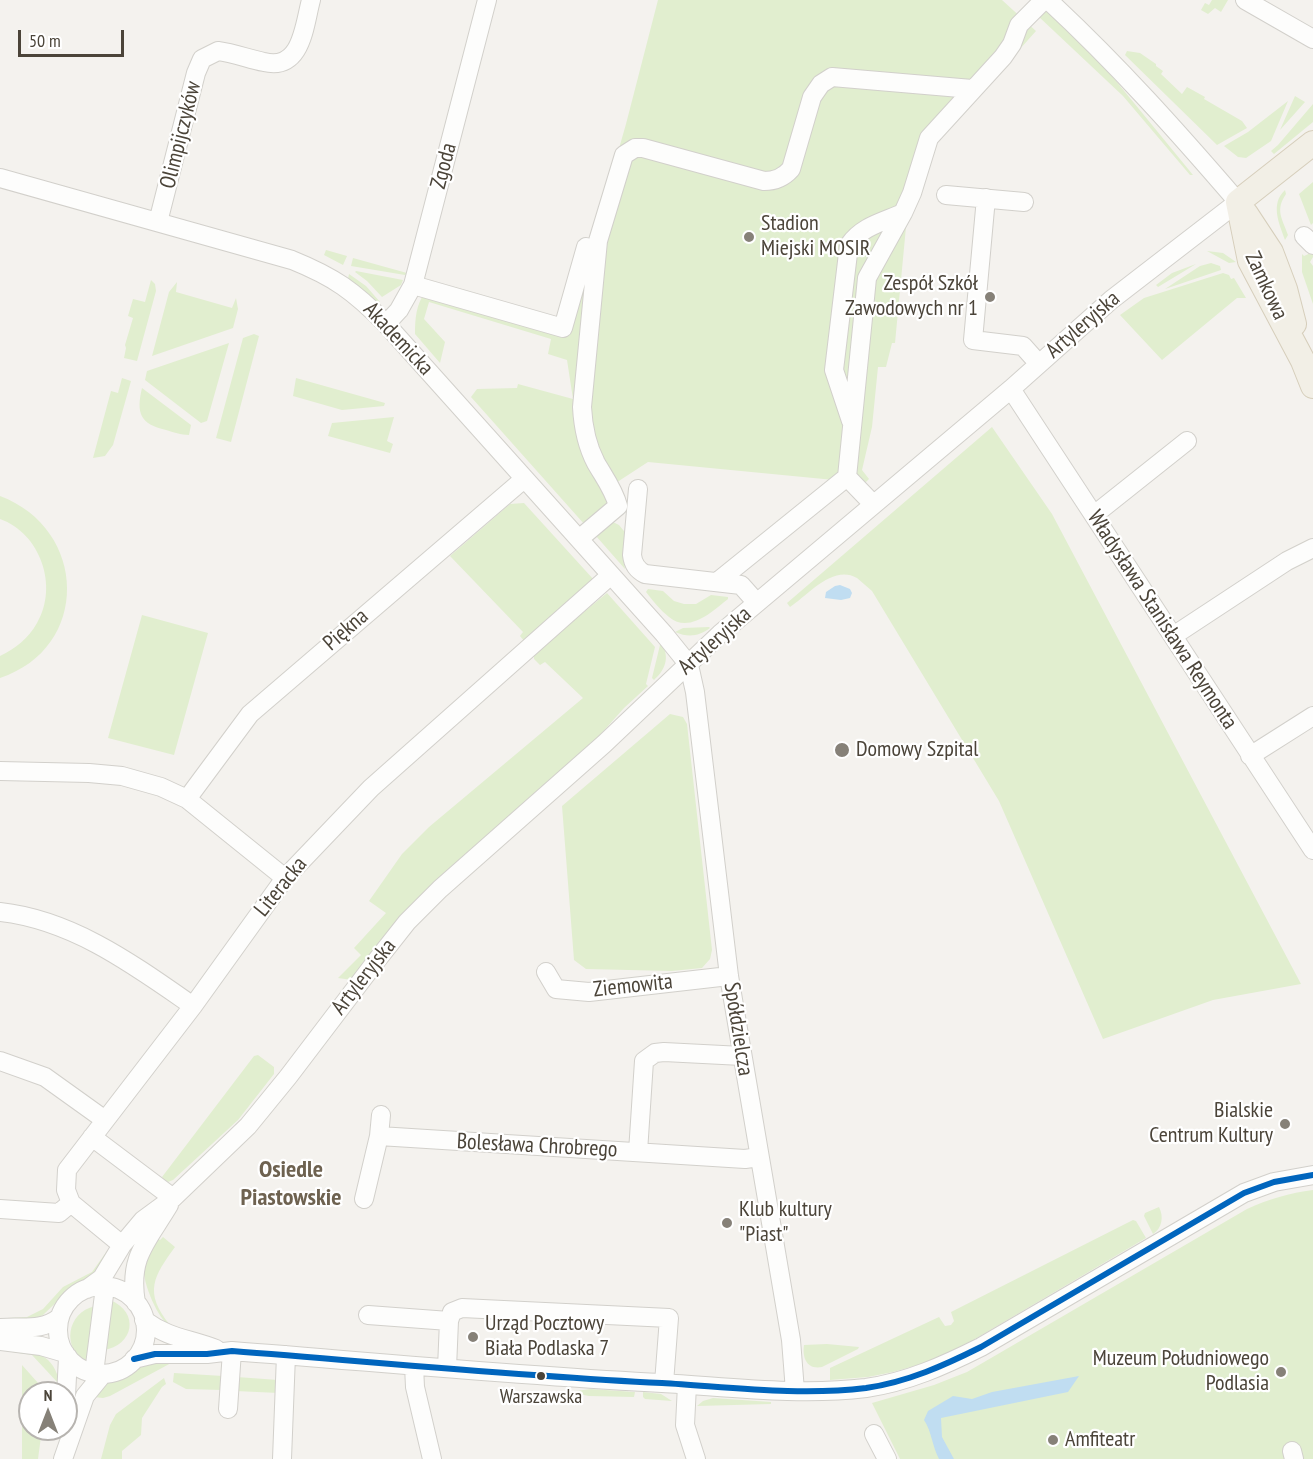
<!DOCTYPE html>
<html>
<head>
<meta charset="utf-8">
<style>
	body { margin:0 }
	#map { position:relative; width:1313px; height:1459px; overflow:hidden; background:#f4f2ee; font-family:"PT Sans Narrow",sans-serif }
	canvas { display:block }
	.north { position:absolute; left:18px; top:1381px; width:60px; height:60px; box-sizing:border-box; background:#fff; border:2px solid #b7b4b0; border-radius:50%; rotate:0deg; font-size:16px; font-weight:700; line-height:24px; text-align:center; color:#4b4439 }
	.north::after { content:''; display:block; margin:auto; width:21px; height:27px; background:#868178; clip-path:polygon(50% 0,100% 100%,50% 72%,0 100%) }
	.scale { position:absolute; left:18px; top:30px; width:106px; height:27px; box-sizing:border-box; border:3px solid #4b4439; border-top:0; padding-left:8px; font-size:18px; line-height:21px; white-space:nowrap; color:#4b4439; -webkit-text-stroke:4px #fff; paint-order:stroke }
</style>
</head>
<body>
<div id="map">
<canvas width="1313" height="1459"></canvas>
<div class="north">N</div>
<div class="scale">50 m</div>
</div>
<script>
const g = document.querySelector('canvas').getContext('2d');
g.lineJoin = 'round';
function paint(path, color) { g.fillStyle = color; g.fill(path, 'evenodd'); }
function trace(path, color, width, dash) { g.strokeStyle = color; g.lineWidth = width; g.lineCap = dash ? 'butt' : 'round'; g.setLineDash(dash || []); g.stroke(path); }
function write(font, color, halo, rows, align = 'center') {
  g.font = font + ' "PT Sans Narrow",sans-serif'; g.lineWidth = 4.5; g.setLineDash([]); g.textBaseline = 'middle'; g.strokeStyle = halo; g.fillStyle = color; for (const [text, x, y, turn = 0] of rows) {
    g.save(); g.translate(x, y); g.rotate((+turn || 0) * Math.PI / 180); g.textAlign = isNaN(turn) ? turn : align; if (halo) g.strokeText(text, 0, 0); g.fillText(text, 0, 0); g.restore();
  }
}
const green = new Path2D(`
	M658,0H1002L1036,31L938,141L920,198L906,227L895,343H892L886,367H878L872,427L862,470L869,479L865,483L648,462L605,490L607,503L585,525L471,397L477,389L517,388L518,384L573,399L567,360L548,354L551,339L429,302L424,319L445,342L440,363L415,334C415,319 416,305 425,292L565,333L571,316L626,124Z
	M1212,0H1228L1221,12L1215,8L1208,14L1201,10L1205,3L1209,5Z
	M1045,12H1048L1098,59L1193,175H1190L1123,96L1038,16Z
	M1127,51L1140,53L1156,64V66L1163,71L1161,74L1182,94L1187,87L1205,97L1204,99L1242,121L1247,128L1217,145L1125,55Z
	M1295,96L1305,102L1280,130Z
	M1288,101L1271,141L1246,158L1238,157L1224,146L1248,132Z
	M1313,104V122L1274,154L1271,151L1278,145Z
	M1313,182V223L1311,225L1299,194Z
	M1285,190L1286,194C1275,210 1282,218 1288,235L1285,240C1279,223 1270,204 1285,190Z
	M326,250L347,256L343,265L324,255Z
	M1207,251L1223,253L1236,262L1229,263Z
	M1313,252V257L1310,262L1313,266V304L1302,272V254L1304,256Z
	M353,258L407,273L405,275L351,266Z
	M1211,263L1220,266L1221,270L1165,289L1200,266Z
	M1196,264L1158,287L1156,285L1172,273Z
	M356,271L403,280L401,285L382,297L367,281L355,272Z
	M1223,273L1229,275L1231,279L1234,278L1246,298H1237L1162,360L1120,315L1144,298Z
	M349,274L366,286L380,302L373,300L348,279Z
	M151,280L155,284L156,291L137,361L124,358L126,348L125,345L133,318L128,316L133,299L145,302Z
	M177,282L176,292L232,308L236,298L238,309L233,328L152,356L169,292Z
	M254,334L259,336L231,442L216,438L243,338Z
	M229,343L207,421L201,423L145,380L147,371Z
	M122,378L131,381L113,445L105,456L93,458L111,391L118,393Z
	M296,378L385,403L384,406L342,410L293,396Z
	M142,388L191,425L189,435C181,435 173,432 166,430C140,424 136,413 142,388Z
	M394,417L387,441L393,444L390,453L328,436L332,423Z
	M992,427L1052,514L1301,984L1213,1000L1103,1039L999,801L872,591C867,587 862,582 857,578C833,564 808,595 790,607L787,603Z
	M0,496C88,529 91,648 0,678V656C16,648 28,639 37,623C59,586 40,533 0,519Z
	M524,503L594,580L525,642L520,636L523,632L450,556L510,504Z
	M613,522L619,525L628,536L623,555L625,569L596,536Z
	M648,589L663,591L674,601L684,604H696L711,595L728,597V599C713,611 689,634 669,617C660,610 653,601 646,592Z
	M607,593L655,647L646,684L648,686L624,708L592,744L352,980L338,978L361,955L354,948L386,913L369,901L402,854L429,827L583,698L545,662L540,665L534,659V653Z
	M142,615L208,633L174,755L108,738Z
	M683,628L709,627L710,628C699,636 689,638 675,632Z
	M662,644C670,658 665,670 654,680L652,678L660,645Z
	M670,714L683,717L687,724L712,950L710,959L702,968L672,971L586,969L574,960L562,806Z
	M258,1055L274,1067V1074L238,1120L173,1180L168,1182L164,1181L162,1177L254,1056Z
	M1313,1190V1459H900L872,1403L934,1385L967,1372L1247,1209C1268,1199 1290,1193 1313,1190Z
	M1159,1207C1164,1217 1162,1228 1153,1234L1144,1216L1145,1213Z
	M1133,1220L1136,1221L1146,1238L958,1349L918,1365L893,1372L868,1377L830,1380V1368L939,1317L945,1326L951,1325L954,1321L951,1312Z
	M156,1237L160,1240L163,1237L175,1247C154,1276 143,1292 170,1325C159,1322 142,1281 144,1269C145,1259 152,1247 156,1237Z
	M107,1251H108L100,1269L86,1282L68,1291L43,1315L37,1318L7,1323V1318L27,1317L43,1309L63,1287L92,1272Z
	M110,1300C140,1312 134,1346 103,1350Z
	M95,1306L86,1363C62,1348 66,1313 95,1306Z
	M827,1344L859,1347L858,1349L822,1367C807,1370 802,1358 804,1345Z
	M5,1347C31,1352 51,1350 59,1380L58,1383L32,1355L5,1351Z
	M173,1362L110,1396L103,1398L94,1397L106,1383L146,1363Z
	M22,1365L47,1393H30V1429H42L38,1459H22Z
	M174,1373L223,1376L222,1390L186,1389L173,1382Z
	M237,1377L278,1380L279,1393L235,1391Z
	M164,1378L166,1384L162,1387L142,1418L141,1435L122,1451V1459H101L110,1425L116,1414Z
	M591,1389L635,1392L634,1397L589,1396L568,1392Z
	M643,1392L661,1394L672,1401L645,1399L643,1397Z
	M713,1398L771,1402V1404L697,1406L703,1401Z`);
const water = new Path2D(`
	M840,585L850,589L852,593L850,598L841,600L825,598L826,592L835,586Z
	M1079,1376L1068,1392L941,1418L942,1437L954,1459H939C932,1446 932,1432 924,1420L928,1411L953,1396L972,1399L992,1392Z`);
const minor = new Path2D(`
	M1245,0L1313,39
	M0,178L292,260C334,277 354,291 386,324L664,634L689,665L695,692L729,976L791,1340L795,1391
	M946,195L1024,202
	M986,198L973,340L1023,346L1039,364
	M158,222L196,73L202,59L218,51C234,53 249,59 264,62C302,71 304,26 311,0
	M1304,236L1313,245
	M413,285L563,328L586,247
	M386,324L399,310L413,285L487,0
	M1011,389L1313,850
	M851,421L834,370L849,245C862,226 883,222 903,213
	M847,477L867,278L903,213L912,193L929,138L1003,57L1012,44L1019,25L1044,0
	M638,489L632,555C633,564 637,570 645,574L741,585L757,603
	M1094,515L1187,441
	M579,539L618,506C614,490 604,477 596,463C587,446 583,426 582,407L598,241L624,155L635,148H643L764,181C775,181 783,178 791,169L812,97L821,84L832,77L972,89
	M717,582L847,477L873,504
	M1173,636L1287,561L1313,548
	M1250,756L1313,716
	M0,771L89,773L122,776L161,787L187,799L285,878
	M187,799L250,714L524,479
	M0,912C73,920 134,965 193,1006
	M546,972L556,989L589,992L729,976
	M0,1061L45,1077L105,1120
	M379,1136L381,1115
	M92,1137L173,1198
	M638,1152L644,1061L655,1053L664,1052L742,1056
	M364,1199L379,1136L745,1159L759,1157
	M0,1209L59,1213L71,1203
	M122,1245L71,1203L66,1190L67,1170L193,1006L285,878L371,788L611,575
	M58 1330a44 44 0 1 1 88 0a44 44 0 1 1-88 0Z
	M87,1289L102,1278L122,1245L143,1220L173,1198L248,1126L288,1077L377,960L407,922L440,889L604,744L720,634L1011,389L1111,300L1238,202C1177,131 1117,64 1048,0
	M136,1303C128,1257 147,1242 169,1205
	M368,1315L449,1321
	M144,1320C170,1339 188,1338 216,1349
	M0,1328C23,1326 41,1332 60,1317
	M0,1341L41,1346L65,1353
	M134,1359L155,1354H207L232,1351C376,1362 519,1376 662,1383C730,1387 799,1396 866,1388C908,1382 945,1365 981,1347L1244,1193L1274,1182L1313,1175
	M414,1366L415,1387L432,1459
	M447,1368L449,1321L452,1312L462,1308L669,1318L664,1383
	M94,1373L105,1287
	M687,1385L685,1425L696,1459
	M66,1396L68,1357
	M228,1409L232,1351
	M874,1434L887,1459
	M1292,1451L1294,1459
	M63,1459L85,1396L103,1374
	M282,1459L286,1355`);
const major = new Path2D(`
	M1238,202L1250,261L1303,361L1313,386
	M1238,202L1313,143
	M1246,214L1271,252L1285,289L1294,324`);
const bus1 = new Path2D(`
	M134,1359L155,1354H207L232,1351C376,1362 519,1376 662,1383C730,1387 799,1396 866,1388C908,1382 945,1365 981,1347L1244,1193L1274,1182L1313,1175`);
const markers = [
	[749,237,6,"#868178"],
	[990,297,6,"#868178"],
	[842,750,8,"#868178"],
	[1285,1124,6,"#868178"],
	[727,1223,6,"#868178"],
	[473,1337,6,"#868178"],
	[1281,1372,6,"#868178"],
	[541,1376,5,"#4b4439"],
	[1053,1440,6,"#868178"]
];
const busNames = [
	["Warszawska",541,1397]
];
const streetNames = [
	["Olimpijczyków",181,135,-76],
	["Zgoda",444,166,-75],
	["Zamkowa",1266,286,65],
	["Artyleryjska",1083,325,-41],
	["Akademicka",398,339,47],
	["Władysława Stanisława Reymonta",1162,620,57],
	["Piękna",346,630,-41],
	["Artyleryjska",715,641,-42],
	["Literacka",281,887,-51],
	["Artyleryjska",364,977,-52],
	["Ziemowita",633,986,-6],
	["Spółdzielcza",738,1029,81],
	["Bolesława Chrobrego",537,1146,3]
];
const poiNames = [
	["Stadion",761,224],
	["Miejski MOSIR",761,249],
	["Zespół Szkół",978,284,"right"],
	["Zawodowych nr 1",978,309,"right"],
	["Domowy Szpital",856,750],
	["Bialskie",1273,1111,"right"],
	["Centrum Kultury",1273,1136,"right"],
	["Klub kultury",739,1210],
	["\"Piast\"",739,1235],
	["Urząd Pocztowy",485,1324],
	["Biała Podlaska 7",485,1349],
	["Muzeum Południowego",1269,1359,"right"],
	["Podlasia",1269,1384,"right"],
	["Amfiteatr",1065,1440]
];
const neighbourhoodNames = [
	["Osiedle",291,1170],
	["Piastowskie",291,1198]
];
paint(green, '#e1eecf');
paint(water, '#c0ddf1');
trace(minor, '#d2d0cb', 20);
trace(major, '#d6cebb', 26);
trace(minor, '#fdfdfc', 18);
trace(major, '#f2efe6', 24);
trace(bus1, '#0065bd', 6);
for (const [x, y, r, color] of markers) { const dot = new Path2D(); dot.arc(x, y, r, 0, 2 * Math.PI); g.fillStyle = color; g.fill(dot); trace(dot, '#fff', 2); }
write('20px', '#4b4439', '#fff', busNames);
write('22px', '#4b4439', '#fff', streetNames);
write('22px', '#4b4439', '#fff', poiNames, 'left');
write('bold 24px', '#6e6250', '#fff', neighbourhoodNames);
</script>
</body>
</html>
